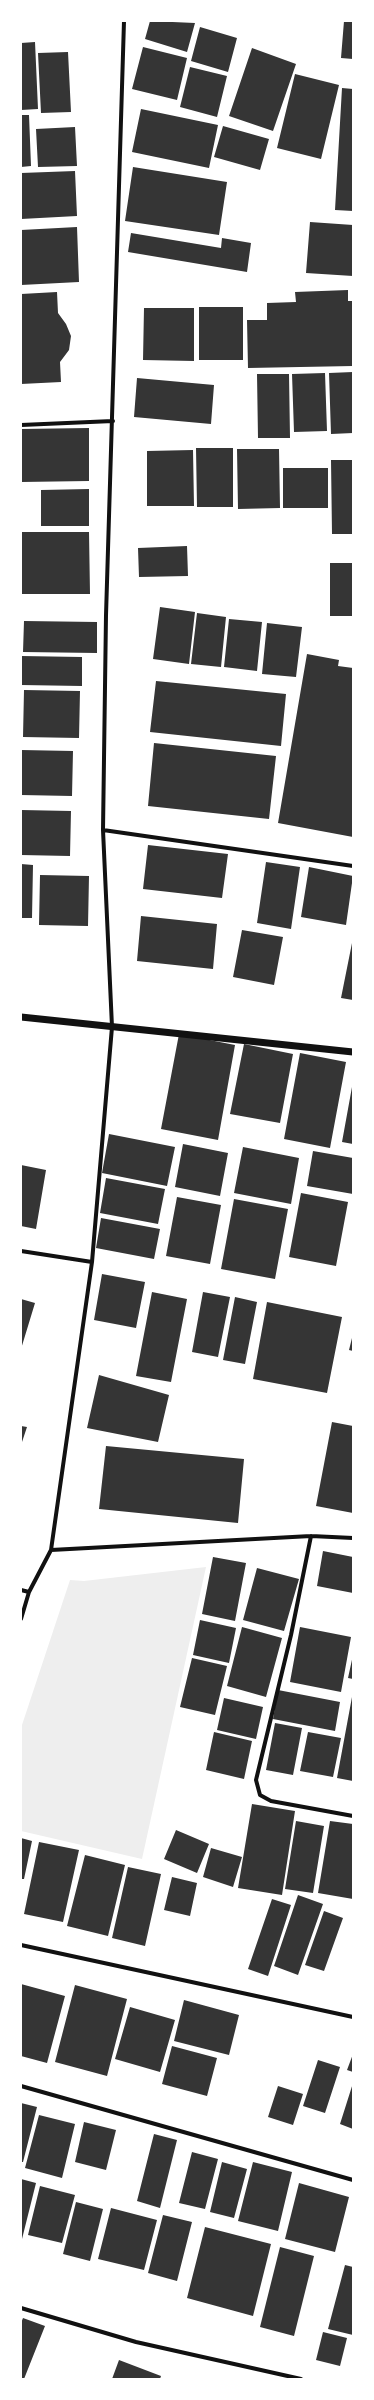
<!DOCTYPE html>
<html>
<head>
<meta charset="utf-8">
<style>
	body { margin:0 }
	#map { position:relative; width:374px; height:2400px; overflow:hidden; background:#fff; font-family:Commissioner,sans-serif }
	canvas { display:block }
	.frame { position:absolute; inset:0; border:22px solid #fff; pointer-events:none }
</style>
</head>
<body>
<div id="map">
<canvas width="374" height="2400"></canvas>
<div class="frame"></div>
</div>
<script>
const g = document.querySelector('canvas').getContext('2d');
g.lineJoin = 'round';
function paint(path, color) { g.fillStyle = color; g.fill(path, 'evenodd'); }
function trace(path, color, width, dash) { g.strokeStyle = color; g.lineWidth = width; g.lineCap = dash ? 'butt' : 'round'; g.setLineDash(dash || []); g.stroke(path); }
const green = new Path2D(`
	M206,1567L142,1859L21,1831V1728L70,1580L84,1581Z`);
const building = new Path2D(`
	M150,21L195,23L187,52L145,39Z
	M344,21H353V59L341,58Z
	M200,27L237,38L228,72L191,61Z
	M35,42L38,109L21,110V43Z
	M143,47L187,58L177,100L132,89Z
	M252,48L296,64L273,131L229,116Z
	M68,52L71,112L41,113L38,53Z
	M190,67L227,76L217,117L180,107Z
	M295,74L339,85L321,159L277,148Z
	M342,88L353,89V211L335,210Z
	M141,109L218,125L209,168L132,152Z
	M21,115H29L31,166L21,167Z
	M223,126L269,139L260,170L214,157Z
	M75,127L77,166L38,167L36,129Z
	M133,167L227,182L219,235L125,221Z
	M75,171L77,216L21,219V173Z
	M310,222L353,225V276L306,273Z
	M77,227L79,282L21,285V230Z
	M131,233L221,248L222,238L251,243L247,272L128,252Z
	M348,290V301H353V366L248,368L247,320H267V303L296,302L295,292Z
	M57,292L58,313L66,324L71,336L69,350L60,362L61,382L21,384V294Z
	M199,307H243V360H199Z
	M144,308H194V361L143,360Z
	M353,372V433L331,434L329,373Z
	M325,373L327,431L294,432L292,374Z
	M257,374H289L290,438H258Z
	M137,378L214,385L211,424L134,417Z
	M89,428V481L21,482V429Z
	M196,448H233V507H197Z
	M237,449H279L280,508L238,509Z
	M193,450L194,506H147V451Z
	M331,460H353V534H332Z
	M283,468H328V508H283Z
	M89,489V526H41V490Z
	M21,532H89L90,594H21Z
	M187,546L188,576L139,577L138,548Z
	M330,563H353V616H330Z
	M160,607L195,612L189,664L153,659Z
	M197,613L226,617L221,667L191,664Z
	M229,619L262,622L257,671L224,667Z
	M24,621L97,622V653L23,652Z
	M267,623L302,627L296,677L262,674Z
	M307,654L339,660L338,666L353,668V837L278,823Z
	M21,656L82,657V686L21,685Z
	M156,681L286,694L281,746L150,732Z
	M24,690L80,691L79,738L23,737Z
	M154,743L276,756L269,819L148,806Z
	M21,750L73,751L72,796L21,795Z
	M21,810L71,811L70,856L21,855Z
	M148,845L228,854L222,898L143,889Z
	M266,862L300,867L291,929L257,923Z
	M21,864L33,865L32,918H21Z
	M309,867L353,876L346,925L301,917Z
	M40,875L89,876L88,926L39,925Z
	M141,916L217,924L213,969L137,961Z
	M242,930L283,937L274,985L233,977Z
	M352,943H353V1000L341,998Z
	M179,1034L235,1045L218,1140L161,1129Z
	M244,1044L293,1054L280,1123L230,1114Z
	M300,1053L346,1062L330,1148L284,1139Z
	M352,1087H353V1144L342,1142Z
	M109,1134L175,1147L167,1186L102,1173Z
	M183,1144L228,1153L220,1196L175,1187Z
	M243,1147L299,1158L291,1204L234,1193Z
	M313,1151L353,1158V1194L307,1186Z
	M21,1165L46,1170L36,1229L21,1226Z
	M106,1178L165,1189L158,1224L100,1213Z
	M301,1193L348,1202L336,1266L289,1257Z
	M177,1197L221,1205L210,1264L166,1256Z
	M234,1199L288,1209L275,1279L221,1269Z
	M101,1218L160,1229L154,1259L96,1248Z
	M102,1274L145,1282L136,1328L94,1320Z
	M152,1292L187,1299L171,1382L136,1376Z
	M203,1292L230,1297L218,1357L192,1352Z
	M235,1297L257,1302L245,1364L223,1360Z
	M21,1299L35,1303L21,1349Z
	M267,1302L342,1317L327,1393L253,1379Z
	M353,1334V1351L349,1350Z
	M99,1375L169,1395L158,1442L87,1428Z
	M332,1422L353,1426V1513L316,1506Z
	M21,1426L27,1427L21,1445Z
	M106,1446L244,1459L238,1523L99,1509Z
	M323,1551L353,1557V1593L317,1586Z
	M213,1557L246,1563L235,1621L202,1614Z
	M257,1568L299,1579L284,1631L243,1620Z
	M200,1620L236,1628L229,1663L193,1655Z
	M242,1627L282,1638L266,1697L227,1686Z
	M300,1627L351,1637L341,1692L290,1682Z
	M353,1655V1679L348,1678Z
	M192,1658L227,1666L215,1715L180,1707Z
	M278,1690L340,1702L335,1731L273,1719Z
	M352,1697H353V1781L337,1778Z
	M224,1698L263,1707L256,1739L217,1730Z
	M275,1723L302,1728L293,1775L266,1770Z
	M214,1732L252,1741L244,1779L206,1770Z
	M308,1732L341,1738L333,1777L300,1771Z
	M252,1804L295,1811L282,1895L238,1888Z
	M296,1821L324,1826L313,1893L285,1889Z
	M330,1821L353,1824V1899L318,1893Z
	M176,1830L209,1844L197,1873L164,1859Z
	M21,1838L32,1841L24,1879H21Z
	M39,1842L79,1850L63,1922L24,1914Z
	M211,1848L242,1857L233,1887L203,1877Z
	M85,1855L125,1865L108,1936L67,1926Z
	M128,1867L161,1874L145,1946L112,1938Z
	M172,1877L197,1883L190,1916L164,1910Z
	M298,1895L323,1904L298,1975L274,1966Z
	M272,1899L291,1905L268,1976L248,1969Z
	M324,1911L343,1918L324,1971L305,1965Z
	M21,1984L65,1996L47,2063L21,2056Z
	M75,1985L127,1999L107,2076L55,2062Z
	M184,2000L239,2015L229,2055L174,2041Z
	M130,2007L175,2020L160,2072L115,2059Z
	M172,2046L217,2058L207,2096L162,2084Z
	M353,2054V2072L347,2070Z
	M318,2060L340,2067L325,2113L303,2106Z
	M353,2083V2129L340,2124Z
	M278,2086L303,2094L293,2125L268,2117Z
	M21,2103L37,2107L23,2162H21Z
	M39,2115L75,2124L62,2178L25,2168Z
	M84,2122L116,2130L106,2170L75,2162Z
	M154,2134L177,2140L160,2208L137,2201Z
	M192,2152L218,2159L205,2209L179,2203Z
	M222,2162L247,2169L234,2218L210,2212Z
	M253,2162L292,2172L278,2231L238,2221Z
	M21,2179L36,2183L22,2239H21Z
	M299,2183L349,2197L335,2252L285,2239Z
	M40,2186L75,2195L62,2243L28,2235Z
	M76,2202L103,2209L90,2261L63,2254Z
	M111,2208L157,2220L144,2270L98,2259Z
	M163,2215L192,2222L177,2281L148,2273Z
	M205,2227L271,2244L253,2316L187,2298Z
	M280,2247L314,2256L294,2336L260,2327Z
	M345,2265L353,2267V2335L328,2329Z
	M23,2318L45,2326L24,2379H21V2323Z
	M323,2332L347,2338L340,2366L316,2360Z
	M119,2360L161,2376L160,2379H112Z`);
const minor = new Path2D(`
	M21,425L113,421
	M103,830L353,866
	M21,1251L92,1262
	M311,1536L291,1635L256,1780L260,1795L271,1801L353,1816
	M51,1550L311,1536L353,1538
	M21,1590L29,1592
	M21,1619L29,1592L51,1550L92,1262L112,1027L103,830L106,615L124,21
	M21,1945L353,2017
	M21,2086L353,2180
	M21,2308L136,2342L301,2379`);
const tertiary = new Path2D(`
	M21,1017L353,1052`);
paint(green, '#eee');
paint(building, '#353535');
trace(minor, '#111', 4);
trace(tertiary, '#111', 7);
</script>
</body>
</html>
